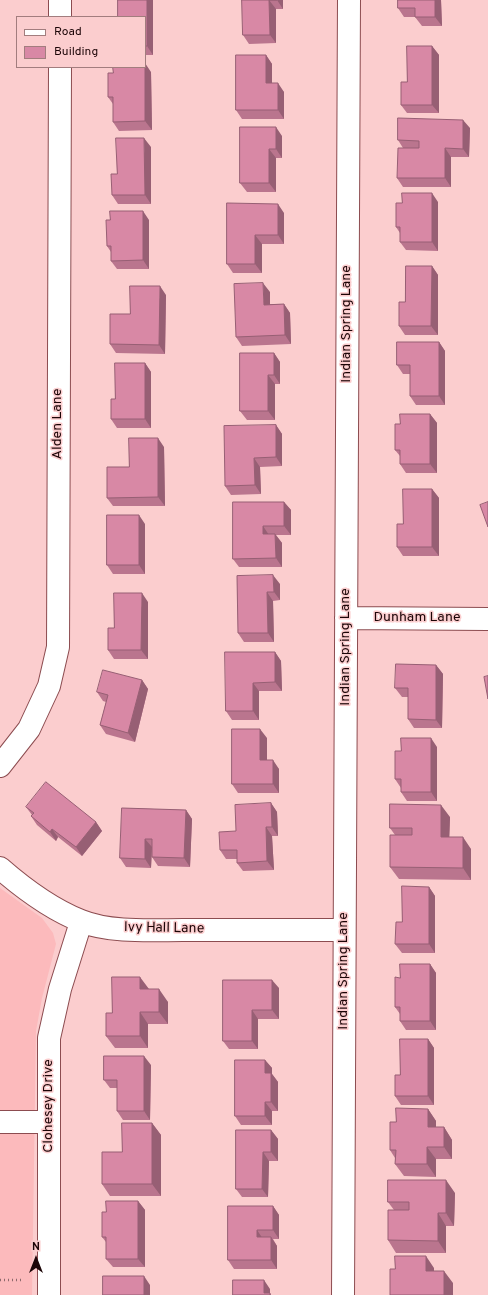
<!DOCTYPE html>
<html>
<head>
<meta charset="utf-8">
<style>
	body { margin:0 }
	#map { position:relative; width:488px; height:1295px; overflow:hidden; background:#fbcdce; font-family:Overpass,sans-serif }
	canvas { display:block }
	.legend { position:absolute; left:16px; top:16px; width:130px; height:52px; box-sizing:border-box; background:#fbcdce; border:1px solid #a27d7e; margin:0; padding:5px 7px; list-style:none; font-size:12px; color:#1c0507 }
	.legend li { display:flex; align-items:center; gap:8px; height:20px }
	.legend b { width:20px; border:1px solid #a27d7e }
	.north { position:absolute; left:16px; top:1239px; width:40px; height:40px; -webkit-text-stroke:3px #fbcdce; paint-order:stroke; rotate:0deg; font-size:11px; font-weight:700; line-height:16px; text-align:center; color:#1c0507 }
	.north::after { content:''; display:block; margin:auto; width:14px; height:18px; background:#1c0507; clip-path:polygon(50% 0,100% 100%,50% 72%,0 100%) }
</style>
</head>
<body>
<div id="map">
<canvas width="488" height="1295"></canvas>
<ul class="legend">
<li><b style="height:5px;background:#fff"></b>Road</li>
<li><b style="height:11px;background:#d888a5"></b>Building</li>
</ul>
<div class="north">N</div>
</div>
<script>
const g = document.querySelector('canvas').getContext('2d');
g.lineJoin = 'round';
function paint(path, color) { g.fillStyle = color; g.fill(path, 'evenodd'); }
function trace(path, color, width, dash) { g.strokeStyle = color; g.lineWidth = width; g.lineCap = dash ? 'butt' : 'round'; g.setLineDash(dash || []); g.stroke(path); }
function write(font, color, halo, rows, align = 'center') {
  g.font = font + ' Overpass,sans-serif'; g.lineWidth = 3; g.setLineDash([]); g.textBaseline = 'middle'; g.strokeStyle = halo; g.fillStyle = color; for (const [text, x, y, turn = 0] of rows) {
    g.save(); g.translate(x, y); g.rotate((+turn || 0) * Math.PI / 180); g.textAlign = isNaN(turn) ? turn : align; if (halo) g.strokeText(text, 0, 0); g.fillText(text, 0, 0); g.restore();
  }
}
const built = new Path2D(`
	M0,888L42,918L53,933L56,944L42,998L36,1031L32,1295H0Z`);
const path = new Path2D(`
	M0,1280H23`);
const minor = new Path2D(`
	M60,17V0
	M346,618L488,619
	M0,766L29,729L49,686L58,647L60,67
	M0,868C24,889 51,909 81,921C110,933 153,930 183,930C237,930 291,930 344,930
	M0,1122H49
	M49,1295V1038L60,989L81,922
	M343,1295L349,0`);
const wall = new Path2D(`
	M118,0H153V55H145V17H118Z
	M242,0H283V9H276V43L249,44L243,35Z
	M398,0H441L442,26H422L415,17H404L398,8Z
	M432,46L439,55V113H407L401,105Z
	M266,55L272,64V83L284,92V119H242L236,110Z
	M151,72L152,130L119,131L113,122V104L108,97Z
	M240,127L282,136V158H276V192H247L240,183Z
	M470,128L469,157H451V187H403L397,178L403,148L398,140Z
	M151,147V204H118L112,195L117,174Z
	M438,202V251L406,250L400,242V233L396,227Z
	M227,203L284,213V244H262V273H233L227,264Z
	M149,220V269H117L111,261V252L107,246Z
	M432,266L438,275V335H405L399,326L405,302Z
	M270,292V304H284L290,313L291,344L242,346L236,337Z
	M166,295L165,354L116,353L110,344L130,314Z
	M439,342L445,351V405H416L410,396V374H403L397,365Z
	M274,353L280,362V384H275V420H247L240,411Z
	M145,363L151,372V428H117L111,419L115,399Z
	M430,414L437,423V473H406L400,464V456L395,450Z
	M276,425L282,434V466L260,467L261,494L231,495L225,486Z
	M164,447L165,506H113L107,498L129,467Z
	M432,489L439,498V556H403L397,547L403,524Z
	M284,502L291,510V535H276L282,543V567H239L233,559Z
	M145,524V574H113L107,565Z
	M237,576L280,584V600L273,601L274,642H244L238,633Z
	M148,602V659H114L108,650L114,628Z
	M275,652L281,661L282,691H259V720H232L226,711Z
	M436,665L443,674L442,728H414L408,719V697H402L395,688Z
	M142,680L148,689L135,742L106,734L100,725L106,702L103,701L97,692Z
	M267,738V760L279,769V793H238L232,784Z
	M437,747V801H407L401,792V788L395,779L401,751Z
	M271,803L277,812L278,836H272L274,870L243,871L237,863V859H226L220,850L236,831Z
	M26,807L96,822L102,831L82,856L58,837L56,841L37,825L31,816L32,815Z
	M122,808L186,810L192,819L190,867L158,866L152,857V847L151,868L126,867L120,858Z
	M450,817L449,837L471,849V880L399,879L390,867L395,835L390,828Z
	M429,887L435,896V953H402L395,944Z
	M430,964L436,973V1030H406L400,1021V1014L395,1007L400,978Z
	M223,980L279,988V1019H258V1049H229L223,1041Z
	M149,989L168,1002V1024H148V1048H115L106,1036L112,1013Z
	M428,1039L434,1048V1105H401L395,1096L400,1075Z
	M265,1060L272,1068V1074L278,1082V1111H272V1125H241L235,1116Z
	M151,1065L150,1120H123L117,1111V1088H110L104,1080Z
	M428,1109L436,1121V1127H444L452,1140V1159H436V1177L404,1176L395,1164V1158L390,1150L396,1122Z
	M152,1123L161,1135V1196H110L102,1184L122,1152Z
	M271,1130L278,1139V1161H269L268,1197H242L236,1189Z
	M455,1193L454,1226H446V1253H396L388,1240L394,1210L388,1202Z
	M138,1201L145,1210V1267H113L106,1259V1242L102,1237L106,1212Z
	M273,1206L279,1215V1239H273L277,1246V1269H234L228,1260Z`);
const shadedWall = new Path2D(`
	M147,0H153V55L147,46Z
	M269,0L276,9V43L270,35Z
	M277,0H283V9Z
	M435,0H441L442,26L435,17Z
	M432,46L439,55V113L432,105Z
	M266,55L272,64V92L266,83Z
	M145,63L151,72L152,130L145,121Z
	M278,83L284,92V119L278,110Z
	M463,120L470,128L469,157L463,149Z
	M276,127L282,136V158L276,149Z
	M144,138L151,147V204L145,195Z
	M445,148L451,157V187L445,178Z
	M269,149L276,158V192L269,183Z
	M432,193L438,202V251L432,242Z
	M278,204L284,213V244L278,235Z
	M143,211L149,220V269L143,260Z
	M255,235L262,244V273L255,264Z
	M432,266L438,275V335L431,326Z
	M263,283L270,292V313L264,305Z
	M160,286L166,295L165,354L159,345Z
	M284,304L290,313L291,344L285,335Z
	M439,342L445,351V405L439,396Z
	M274,353L280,362V384L274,375Z
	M145,363L151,372V428L145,419Z
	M268,375L275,384V420L268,411Z
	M430,414L437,423V473L430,464Z
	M276,425L282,434V466L276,457Z
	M158,438L164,447L165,506L158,497Z
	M254,458L260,467L261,494L255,485Z
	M432,489L439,498V556L432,547Z
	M284,502L291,510V535L284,526Z
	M139,515L145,524V574L139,565Z
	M263,526L269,535L263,534Z
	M275,534L282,543V567L276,558Z
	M273,575L280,584V600L274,592Z
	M267,592L273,601L274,642L268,633Z
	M142,593L148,602V659L141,650Z
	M275,652L281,661L282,691L275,682Z
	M436,665L443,674L442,728L436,720Z
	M142,680L148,689L135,742L128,733Z
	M253,683L259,691V720L253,711Z
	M260,729L267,738V769L260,760Z
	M431,738L437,747V801L431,792Z
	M273,760L279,769V793L273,784Z
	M271,803L277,812L278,836L272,827Z
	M441,805L450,817L449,849L441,837Z
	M186,810L192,819L190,867L184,858Z
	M96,822L102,831L82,856L76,847Z
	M266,827L272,836L274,870L267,861Z
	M52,829L58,837L56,841L50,832Z
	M463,837L471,849V880L463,868Z
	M145,839L152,847L151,868L145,859Z
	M429,887L435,896V953L429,944Z
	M430,964L436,973V1030L430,1021Z
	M140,977L149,989H140Z
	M272,980L279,988V1019L272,1010Z
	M159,989L168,1002V1024L159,1012Z
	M252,1010L258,1019V1049L252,1041Z
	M140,1012L148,1024V1048L140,1036Z
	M428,1039L434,1048V1105L428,1096Z
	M144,1056L151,1065L150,1120L144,1111Z
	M265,1060L272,1068V1074L278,1082V1111L271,1102L265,1073Z
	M265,1102L272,1111V1125L265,1116Z
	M428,1109L436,1121V1140L428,1127Z
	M152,1123L161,1135V1196L152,1184Z
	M444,1127L452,1140V1159L444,1147Z
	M271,1130L278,1139V1161L271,1152Z
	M427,1147L436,1159V1177L427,1164Z
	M263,1152L269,1161L268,1197L262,1189Z
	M446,1180L455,1193L454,1226L446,1213Z
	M138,1201L145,1210V1267L138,1259Z
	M273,1206L279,1215V1239L273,1230Z
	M438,1213L446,1226V1253L438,1241Z
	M257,1230L263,1239L257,1237Z
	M271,1237L277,1246V1269L271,1260Z
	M426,1256L434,1268V1283L426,1271Z
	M444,1271L453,1283V1295H444Z
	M144,1276L150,1285V1295H144Z
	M264,1280L270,1289V1293L271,1295H265L264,1293Z`);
const building = new Path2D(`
	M118,0H147V46H145V17H118Z
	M242,0H277H269L270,35H243Z
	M398,0H435V17H415V8H398Z
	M407,46H432V105H401V82H407Z
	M236,55H266V83H278V110H236Z
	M113,67H145V121L113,122V97H108V73H113Z
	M398,118L463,120V149L445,148V178H397L398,148H419V141L398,140Z
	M240,127H276V149H269V183H240Z
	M116,138H144L145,195H112L111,174H117Z
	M402,193H432V242H400V227H396V203H402Z
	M227,203L278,204V235H255V264H227Z
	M110,211H143V260L111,261V246H107L106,220H110Z
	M406,266H432L431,326H399V302H405Z
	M263,283L264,305L284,304L285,335L236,337L234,284Z
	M130,286H160L159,345L110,344V314H130Z
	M397,342H439V396H410V365H397Z
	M240,353H274V375H268V411H240Z
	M115,363H145V419H111V399H115Z
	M400,414H430V464H400V450H395V424H400Z
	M276,425V457L254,458L255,485L225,486L224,426Z
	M129,438H158V497L107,498V467H129Z
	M403,489H432V547H397V524H403Z
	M233,502H284V526H263V534H275L276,558L233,559Z
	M488,502V527L480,505Z
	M107,515H139V565H107Z
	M273,575L274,592H267L268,633H238L237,576Z
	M114,593H142L141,650H108V628H114Z
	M225,652H275V682L253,683V711H226Z
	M396,664L436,665V720L408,719V688H395Z
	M103,670L142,680L128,733L100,725L108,695L97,692Z
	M488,676V699L484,677Z
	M232,729H260V760H273V784H232Z
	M401,738H431V792H401V779H395V751H401Z
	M46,782L96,822L76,847L52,829L50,832L31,816L34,813L26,807Z
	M271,803L272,827H266L267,861L237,863V850H220L219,832L236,831L235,805Z
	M390,804L441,805V837H463V868L390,867V835H412V828H390Z
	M122,808L186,810L184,858L152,857V839H145V859L120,858Z
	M402,886L429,887V944H395L396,922H402Z
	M400,964H430V1021H400V1007H395V977L400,978Z
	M112,977H140V989H159V1012H140V1036H106V1013H112Z
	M223,980H272V1010H252V1041H223Z
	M400,1039H428V1096H395V1075H400Z
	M104,1056H144V1111H117V1080H104Z
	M235,1060H265V1073H271V1102H265V1116H235Z
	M396,1108L428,1109V1127H444V1147H427V1164H395L396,1150H390V1122H396Z
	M122,1123H152V1184H102V1152H122Z
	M236,1130H271V1152H263L262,1189H236Z
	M388,1180H446V1213H438V1241L388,1240V1210H409V1202H388Z
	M106,1201H138V1259H106V1237H102V1212H106Z
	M228,1206H273V1230H257V1237H271V1260H228Z
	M395,1256H426V1271H444V1295H390V1269H395Z
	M103,1276H144V1295H103Z
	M233,1280H264V1293H270V1295H233Z`);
const streetNames = [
	["Indian Spring Lane",347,324,-90],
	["Alden Lane",58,424,-90],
	["Dunham Lane",417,618],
	["Indian Spring Lane",346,647,-90],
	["Ivy Hall Lane",164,929,1],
	["Indian Spring Lane",344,971,-90],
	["Clohesey Drive",49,1106,-90]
];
paint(built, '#fcbabc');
trace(minor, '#8c4c50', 24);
trace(path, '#8d6a6c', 2.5, [1, 3]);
trace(minor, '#fff', 22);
paint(wall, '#ba758e');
paint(shadedWall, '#975f74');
paint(building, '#d888a5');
trace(building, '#975f74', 1);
write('14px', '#1c0507', '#fbcdce', streetNames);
</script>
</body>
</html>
